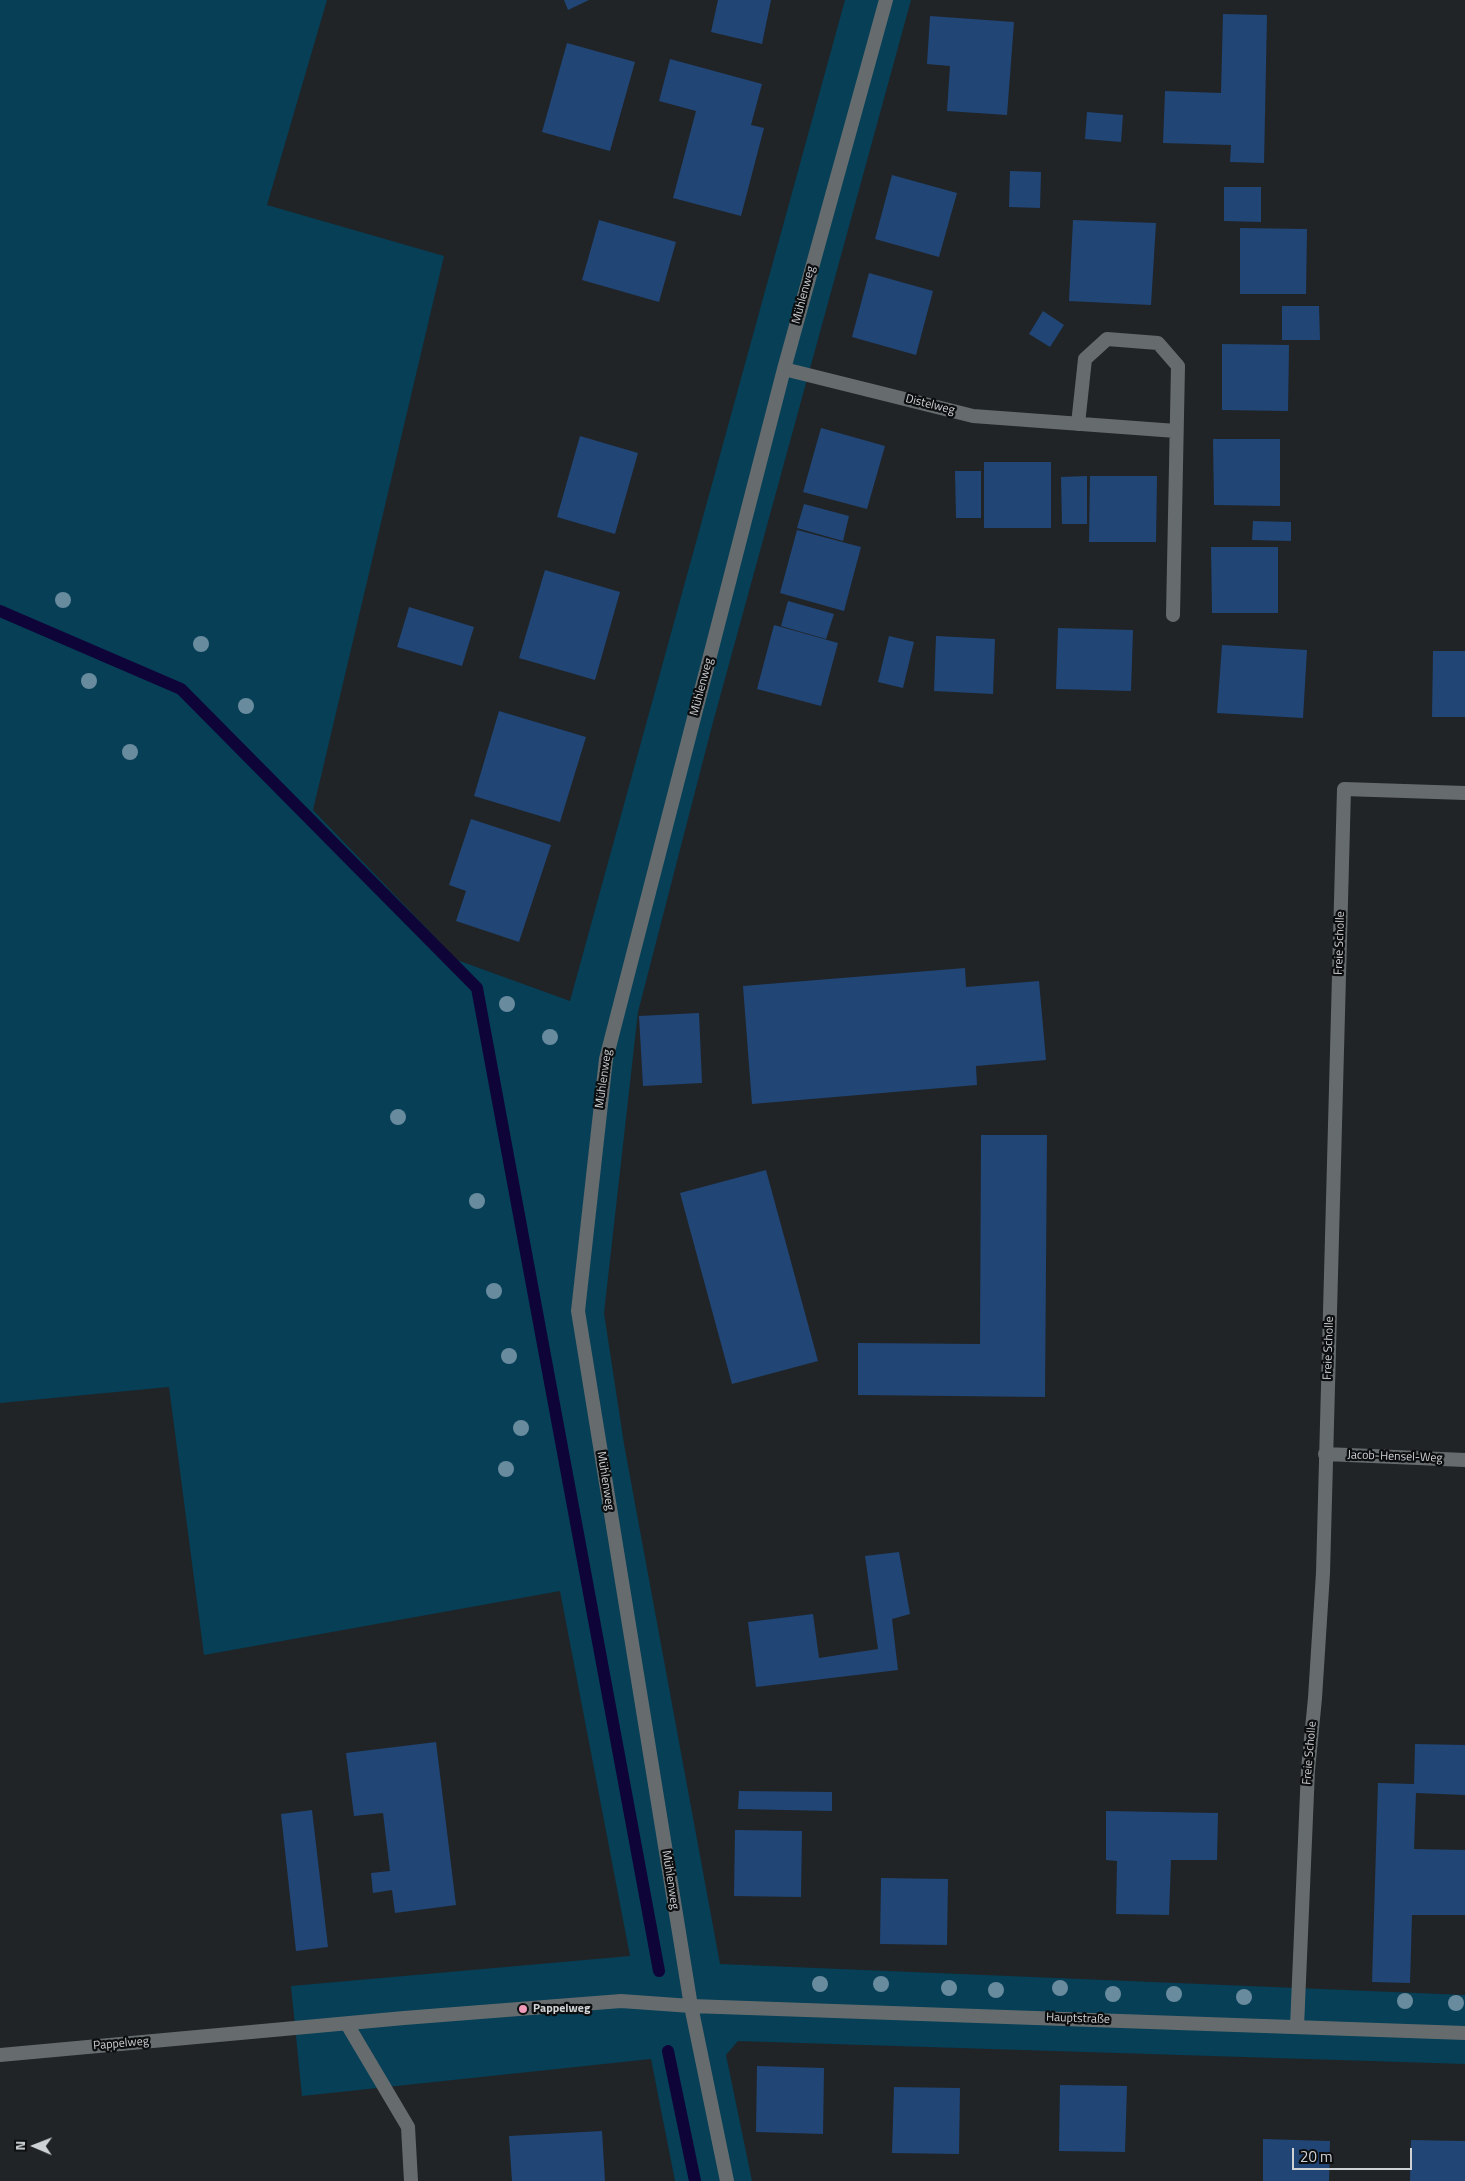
<!DOCTYPE html>
<html>
<head>
<meta charset="utf-8">
<style>
	body { margin:0 }
	#map { position:relative; width:1465px; height:2181px; overflow:hidden; background:#202427; font-family:"Titillium Web",sans-serif }
	canvas { display:block }
	.north { position:absolute; left:10px; top:2121px; width:50px; height:50px; -webkit-text-stroke:4px #0b0d0e; paint-order:stroke; rotate:271deg; font-size:14px; font-weight:700; line-height:20px; text-align:center; color:#cfd2d4 }
	.north::after { content:''; display:block; margin:auto; width:18px; height:22px; background:#cfd2d4; clip-path:polygon(50% 0,100% 100%,50% 72%,0 100%) }
	.scale { position:absolute; left:1292px; top:2148px; width:120px; height:22px; box-sizing:border-box; border:2px solid #cfd2d4; border-top:0; padding-left:6px; font-size:15px; line-height:18px; white-space:nowrap; color:#cfd2d4; -webkit-text-stroke:4px #0b0d0e; paint-order:stroke }
</style>
</head>
<body>
<div id="map">
<canvas width="1465" height="2181"></canvas>
<div class="north">N</div>
<div class="scale">20 m</div>
</div>
<script>
const g = document.querySelector('canvas').getContext('2d');
g.lineJoin = 'round';
function paint(path, color) { g.fillStyle = color; g.fill(path, 'evenodd'); }
function trace(path, color, width, dash) { g.strokeStyle = color; g.lineWidth = width; g.lineCap = dash ? 'butt' : 'round'; g.setLineDash(dash || []); g.stroke(path); }
function write(font, color, halo, rows, align = 'center') {
  g.font = font + ' "Titillium Web",sans-serif'; g.lineWidth = 4.5; g.setLineDash([]); g.textBaseline = 'middle'; g.strokeStyle = halo; g.fillStyle = color; for (const [text, x, y, turn = 0] of rows) {
    g.save(); g.translate(x, y); g.rotate((+turn || 0) * Math.PI / 180); g.textAlign = isNaN(turn) ? turn : align; if (halo) g.strokeText(text, 0, 0); g.fillText(text, 0, 0); g.restore();
  }
}
const green = new Path2D(`
	M0,0H327L267,205L444,256L313,810L457,960L570,1001L845,0H911L712,726L638,1012L604,1313L624,1444L720,1964L1465,1995V2064L738,2041L726,2055L752,2181H675L651,2059L302,2096L291,1986L630,1956L560,1591L204,1655L169,1387L0,1403Z`);
const stream = new Path2D(`
	M0,611L181,689L477,988L659,1971
	M668,2051L695,2181`);
const building = new Path2D(`
	M564,0H589L568,10Z
	M718,0H771L762,44L711,32Z
	M1223,14L1267,15L1264,163L1230,162L1231,145L1163,143L1165,91L1221,93Z
	M930,16L1014,22L1007,115L947,111L950,66L927,64Z
	M567,43L635,62L610,151L542,132Z
	M670,59L762,84L751,125L764,128L741,216L673,198L696,111L659,101Z
	M1087,112L1123,115L1121,142L1085,139Z
	M1010,171L1041,172L1040,208L1009,207Z
	M892,175L957,193L939,257L875,239Z
	M1224,187H1261V222L1224,221Z
	M599,220L676,242L659,302L582,280Z
	M1073,220L1156,223L1151,305L1069,301Z
	M1240,228L1307,229L1306,294H1240Z
	M869,273L933,291L916,355L852,337Z
	M1282,306H1319L1320,340H1282Z
	M1043,311L1064,325L1050,347L1029,334Z
	M1222,344L1289,345L1288,411L1222,410Z
	M821,428L885,446L867,509L803,492Z
	M580,436L638,453L615,534L557,517Z
	M1213,439H1280V506L1214,505Z
	M984,462H1051V528H984Z
	M955,471H981V518H956Z
	M1087,476V524H1062L1061,477Z
	M1090,476H1157L1156,542H1089Z
	M804,504L849,516L843,541L797,528Z
	M1253,521L1291,522V541L1252,540Z
	M797,530L861,547L844,611L780,593Z
	M1211,547H1278V613H1212Z
	M545,570L620,592L595,680L519,658Z
	M788,601L834,614L826,639L781,626Z
	M409,607L474,627L462,666L397,647Z
	M774,625L838,643L821,706L757,689Z
	M1058,628L1133,630L1131,691L1056,689Z
	M889,636L914,642L903,688L878,682Z
	M936,636L995,639L993,694L934,691Z
	M1222,645L1307,650L1303,718L1217,713Z
	M1433,651H1465V717H1432Z
	M499,711L586,737L560,822L474,796Z
	M471,819L551,845L519,942L456,921L466,891L449,885Z
	M965,968L966,987L1039,981L1046,1060L976,1066L977,1085L752,1104L743,986Z
	M699,1013L702,1083L643,1086L639,1016Z
	M981,1135H1047L1045,1397L858,1395V1343L980,1344Z
	M766,1170L818,1361L732,1384L680,1193Z
	M899,1552L910,1614L892,1619L898,1670L756,1687L748,1622L813,1614L819,1658L878,1649L865,1556Z
	M436,1742L456,1905L395,1913L392,1890L373,1893L371,1873L390,1871L383,1813L354,1816L346,1753Z
	M1415,1744L1465,1745V1795L1416,1793L1414,1849L1465,1850V1915H1412L1410,1983L1372,1982L1378,1783L1414,1784Z
	M739,1791L832,1792V1811L738,1809Z
	M312,1810L328,1947L296,1951L281,1814Z
	M1106,1811L1218,1813L1217,1860H1171L1169,1915L1116,1914L1117,1861L1106,1860Z
	M735,1830L802,1831L801,1897L734,1896Z
	M881,1878L948,1879L947,1945L880,1944Z
	M757,2066L824,2068L823,2134L756,2132Z
	M1060,2085L1127,2086L1125,2152L1059,2151Z
	M894,2087L960,2088L959,2154L892,2153Z
	M602,2131L605,2181H512L509,2136Z
	M1263,2139L1330,2141L1329,2181H1263Z
	M1411,2140L1465,2141V2181H1410Z`);
const service = new Path2D(`
	M347,2024L408,2127L411,2181`);
const minor = new Path2D(`
	M784,369L973,416L1176,431
	M1078,424L1085,359L1107,339L1158,343L1178,366L1173,615
	M1325,1454L1465,1460
	M1297,2027L1308,1770L1315,1698L1323,1573L1344,789L1465,793
	M0,2055L404,2018L621,2001L691,2006L1465,2033
	M727,2181L691,2006L578,1311L606,1059L784,369L886,0`);
const trees = [
	[63,600],
	[201,644],
	[89,681],
	[246,706],
	[130,752],
	[507,1004],
	[550,1037],
	[398,1117],
	[477,1201],
	[494,1291],
	[509,1356],
	[521,1428],
	[506,1469],
	[820,1984],
	[881,1984],
	[949,1988],
	[1060,1988],
	[996,1990],
	[1113,1994],
	[1174,1994],
	[1244,1997],
	[1405,2001],
	[1456,2003]
];
const markers = [
	[523,2009,5,"#ef9ab8"]
];
const streetNames = [
	["Mühlenweg",804,295,-75],
	["Distelweg",930,405,14],
	["Mühlenweg",702,687,-75],
	["Freie Scholle",1340,943,-88],
	["Mühlenweg",604,1079,-82],
	["Freie Scholle",1329,1348,-88],
	["Jacob-Hensel-Weg",1395,1457,2],
	["Mühlenweg",605,1481,81],
	["Freie Scholle",1310,1753,-85],
	["Mühlenweg",670,1880,81],
	["Hauptstraße",1078,2019,2],
	["Pappelweg",121,2044,-5]
];
const poiNames = [
	["Pappelweg",533,2009]
];
paint(green, '#063f56');
trace(stream, '#0f0438', 12);
paint(building, '#214575');
trace(service, '#666c6e', 14);
trace(minor, '#666c6e', 14);
g.fillStyle = '#698b9e';
for (const [x, y] of trees) { g.beginPath(); g.arc(x, y, 8, 0, 2 * Math.PI); g.fill(); }
for (const [x, y, r, color] of markers) { const dot = new Path2D(); dot.arc(x, y, r, 0, 2 * Math.PI); g.fillStyle = color; g.fill(dot); trace(dot, '#0b0d0e', 2); }
write('12px', '#cfd2d4', '#0b0d0e', streetNames);
write('bold 12px', '#cfd2d4', '#0b0d0e', poiNames, 'left');
</script>
</body>
</html>
